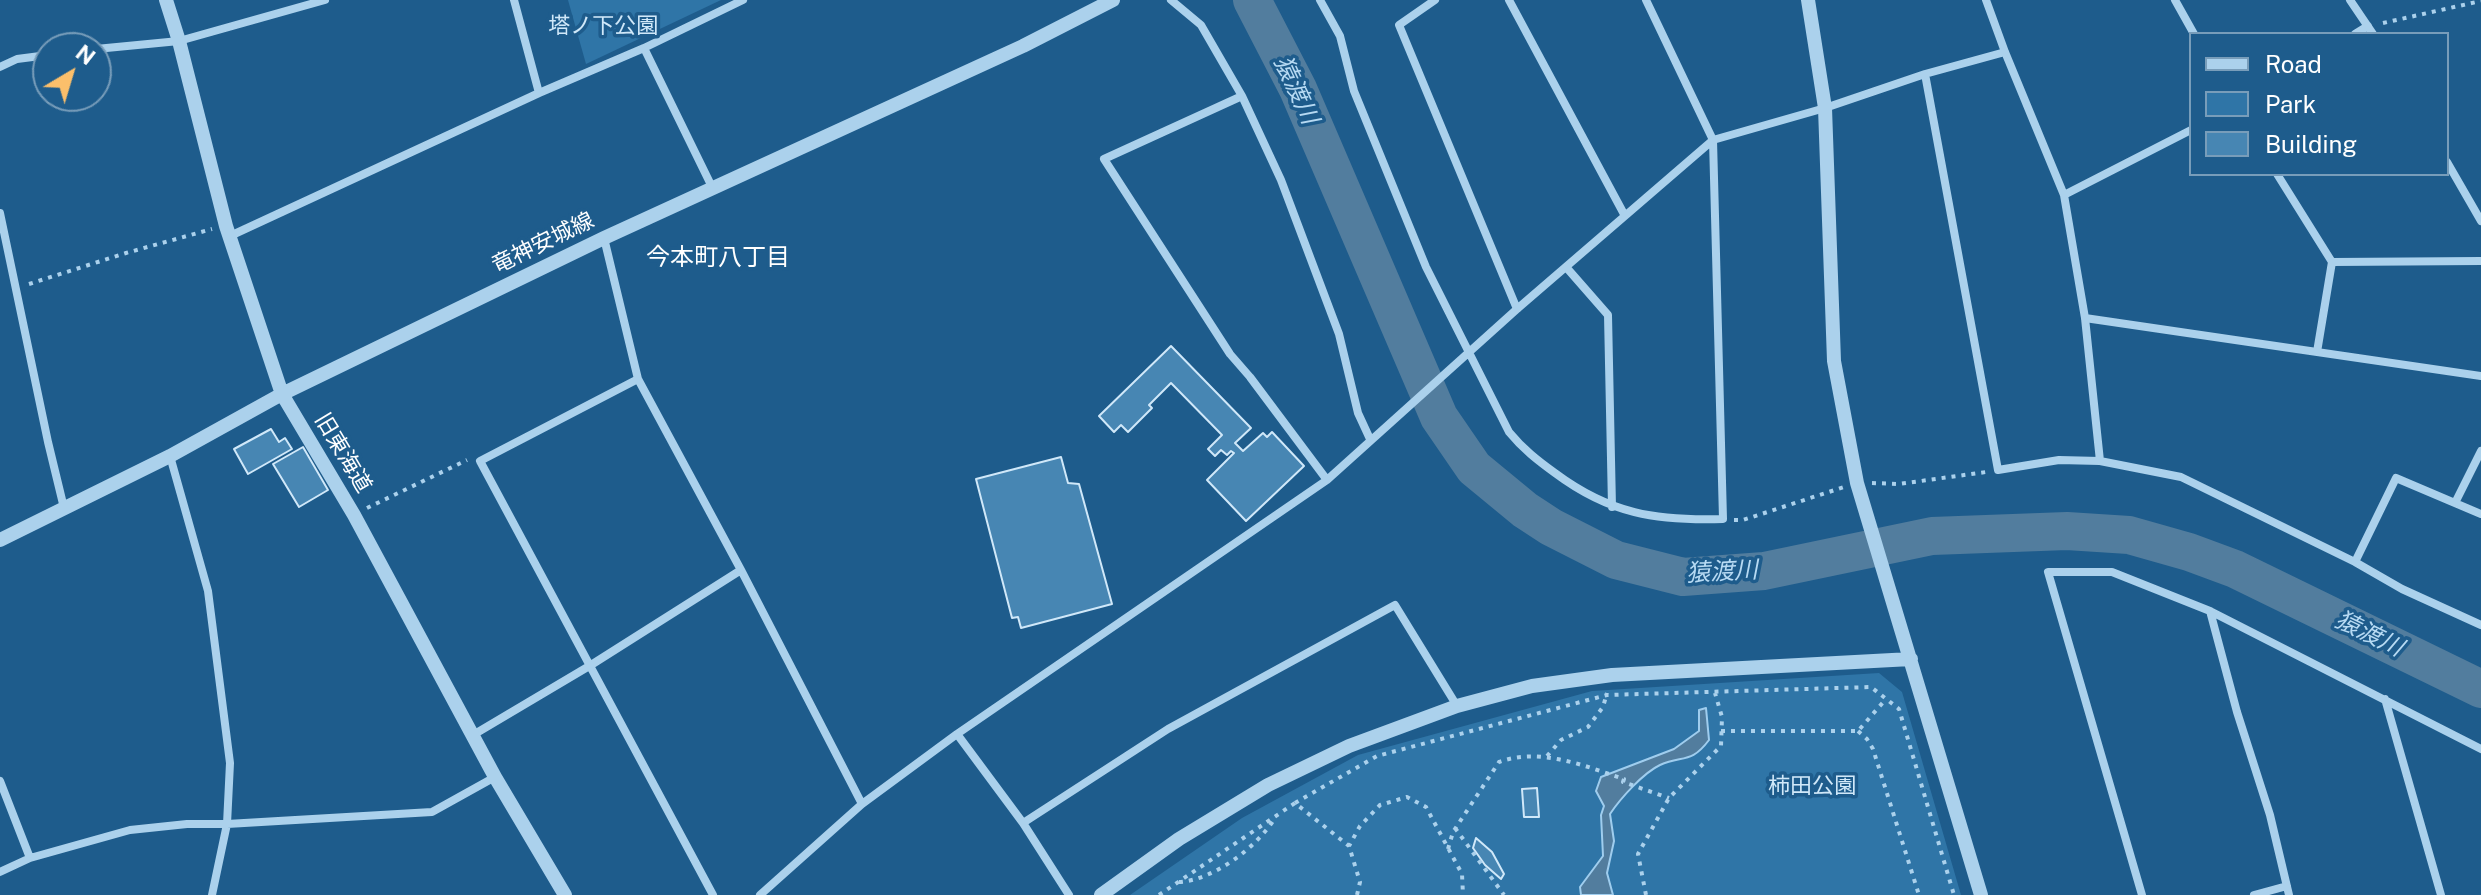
<!DOCTYPE html>
<html>
<head>
<meta charset="utf-8">
<style>
	body { margin:0 }
	#map { position:relative; width:2481px; height:895px; overflow:hidden; background:#1e5c8c; font-family:"Public Sans",sans-serif }
	canvas { display:block }
	.legend { position:absolute; left:2189px; top:32px; width:260px; height:144px; box-sizing:border-box; background:#1e5c8c; border:2px solid #789dba; margin:0; padding:10px 14px; list-style:none; font-size:24px; color:#fff }
	.legend li { display:flex; align-items:center; gap:16px; height:40px }
	.legend b { width:40px; border:2px solid #789dba }
	.north { position:absolute; left:32px; top:32px; width:80px; height:80px; box-sizing:border-box; background:#1e5c8c; border:2px solid #789dba; border-radius:50%; rotate:38deg; font-size:22px; font-weight:700; line-height:32px; text-align:center; color:#fff }
	.north::after { content:''; display:block; margin:auto; width:28px; height:36px; background:#fbbf6b; clip-path:polygon(50% 0,100% 100%,50% 72%,0 100%) }
</style>
</head>
<body>
<div id="map">
<canvas width="2481" height="895"></canvas>
<ul class="legend">
<li><b style="height:10px;background:#abd1ec"></b>Road</li>
<li><b style="height:22px;background:#2f75a7"></b>Park</li>
<li><b style="height:22px;background:#4786b3"></b>Building</li>
</ul>
<div class="north">N</div>
</div>
<script>
const g = document.querySelector('canvas').getContext('2d');
g.lineJoin = 'round';
function paint(path, color) { g.fillStyle = color; g.fill(path, 'evenodd'); }
function trace(path, color, width, dash) { g.strokeStyle = color; g.lineWidth = width; g.lineCap = dash ? 'butt' : 'round'; g.setLineDash(dash || []); g.stroke(path); }
function write(font, color, halo, rows, align = 'center') {
  g.font = font + ' "Public Sans","Noto Sans JP",sans-serif'; g.lineWidth = 7; g.setLineDash([]); g.textBaseline = 'middle'; g.strokeStyle = halo; g.fillStyle = color; for (const [text, x, y, turn = 0] of rows) {
    g.save(); g.translate(x, y); g.rotate((+turn || 0) * Math.PI / 180); g.textAlign = isNaN(turn) ? turn : align; if (halo) g.strokeText(text, 0, 0); g.fillText(text, 0, 0); g.restore();
  }
}
const green = new Path2D(`
	M568,0H721L586,64Z
	M1879,673L1902,692L1961,895H1130L1242,818L1358,755L1592,691Z`);
const water = new Path2D(`
	M1706,708L1709,740C1691,764 1683,755 1660,765C1643,773 1620,799 1610,814L1614,841L1607,873L1613,895H1581L1580,887L1603,856L1601,815L1604,806L1596,791L1601,777L1674,749L1699,731V710Z`);
const river = new Path2D(`
	M1252,0L1298,89L1439,417L1474,468L1525,510L1551,527L1616,560L1683,577L1764,571L1932,536L2067,531L2129,535L2189,552L2235,569L2481,689`);
const building = new Path2D(`
	M1171,346L1251,428L1235,443L1243,451L1263,433L1267,437L1272,432L1304,466L1246,521L1207,480L1234,453L1231,451L1227,455L1221,450L1215,456L1208,449L1222,435L1171,383L1149,405L1152,408L1128,432L1121,425L1114,432L1099,416Z
	M271,429L279,442L285,438L292,449L248,474L234,449Z
	M303,447L328,490L299,507L273,464Z
	M1061,457L1068,483L1079,484L1112,604L1021,628L1018,617L1012,618L976,479Z
	M1537,788L1539,817H1524L1522,789Z
	M1476,838L1492,852L1504,874L1501,879L1485,865L1473,848Z`);
const path = new Path2D(`
	M2383,23L2481,1
	M29,284L126,253L212,229
	M1872,483L1899,484L1986,472
	M367,508L467,460
	M1734,520H1743L1844,487
	M1721,731H1858L1886,699
	M1858,731L1867,739L1873,749L1919,895
	M1547,756L1561,740L1588,727L1603,707L1607,693
	M1295,803L1377,756L1607,695L1871,687L1899,709L1954,895
	M1455,828L1504,895
	M1448,849L1453,832L1499,762C1540,747 1585,766 1624,779L1623,782L1669,798
	M1179,882C1214,880 1257,847 1275,818
	M1159,895L1295,803L1349,846
	M1357,895L1360,882L1349,846L1360,826L1380,805L1407,797L1426,807L1462,874L1463,895
	M1646,895L1638,854L1669,798L1721,746L1722,717L1715,693`);
const minor = new Path2D(`
	M514,0L539,93
	M1171,0L1201,25L1242,96L1281,180L1339,334L1358,413L1370,439
	M1320,0L1340,36L1354,91L1426,267L1509,432C1523,449 1537,460 1555,473C1610,514 1656,521 1723,519L1713,140L1646,0
	M1435,0L1399,25L1517,309
	M1509,0L1625,216
	M1986,0L2005,52L2064,195L2085,318L2100,461
	M2175,0L2194,34
	M2350,0L2373,34
	M2355,34L2368,26
	M644,48L713,189
	M96,49L179,41L325,0
	M0,67L17,59L48,55
	M1925,74L2005,52
	M1242,96L1104,159L1230,354L1250,377L1327,480
	M2447,162L2481,221
	M2277,174L2332,262L2317,352
	M2064,195L2191,130
	M0,213L48,442L64,508
	M230,236L539,93L644,48L743,0
	M604,238L638,379L741,570L862,804
	M2332,262L2481,261
	M1566,267L1608,315L1612,507
	M2085,318L2481,376
	M638,379L480,461L713,895
	M170,456L208,591L230,763L227,824L212,895
	M2455,503L2481,451
	M2355,562L2396,478L2481,514
	M2210,611L2237,712L2270,815L2289,895
	M2385,699L2441,895
	M957,734L1023,823L1069,895
	M473,735L591,665L741,570
	M0,781L30,858
	M1023,823L1168,729L1395,605L1457,706
	M0,872L30,858L130,830L187,824H227L432,812L495,777
	M760,895L862,804L957,734L1327,480L1517,309L1713,140L1825,108L1925,74L1998,470L2059,460L2100,461L2181,477L2355,562L2402,589L2481,625
	M2142,895L2048,572H2112L2210,611L2481,749
	M2254,895L2287,886`);
const tertiary = new Path2D(`
	M166,0L179,41L226,226L282,394L354,515L495,777L565,895
	M1808,0L1825,108L1834,361L1857,483L1981,895
	M0,540L170,456L282,394L604,238L1023,46L1113,0
	M1101,895L1179,839L1268,785L1349,746L1457,706L1532,686L1612,675L1911,659`);
const parkNames = [
	["塔ノ下公園",603,26],
	["柿田公園",1812,786]
];
const streetNames = [
	["竜神安城線",543,243,-26],
	["旧東海道",343,453,59]
];
const waterNames = [
	["猿渡川",1296,90,65],
	["猿渡川",1722,572,-3],
	["猿渡川",2369,634,26]
];
const neighbourhoodNames = [
	["今本町八丁目",718,258]
];
paint(green, '#2f75a7');
paint(water, '#527d9e');
trace(water, '#9fcdee', 2);
trace(river, '#527d9e', 38);
paint(building, '#4786b3');
trace(building, '#d0e8f9', 2);
trace(path, '#abd1ec', 4, [4, 6]);
trace(minor, '#abd1ec', 8);
trace(tertiary, '#abd1ec', 14);
write('22px', '#d0e8f9', '#1e5c8c', parkNames);
write('22px', '#fff', '#1e5c8c', streetNames);
write('italic 24px', '#b7daf3', '#1e5c8c', waterNames);
write('24px', '#fff', '#1e5c8c', neighbourhoodNames);
</script>
</body>
</html>
